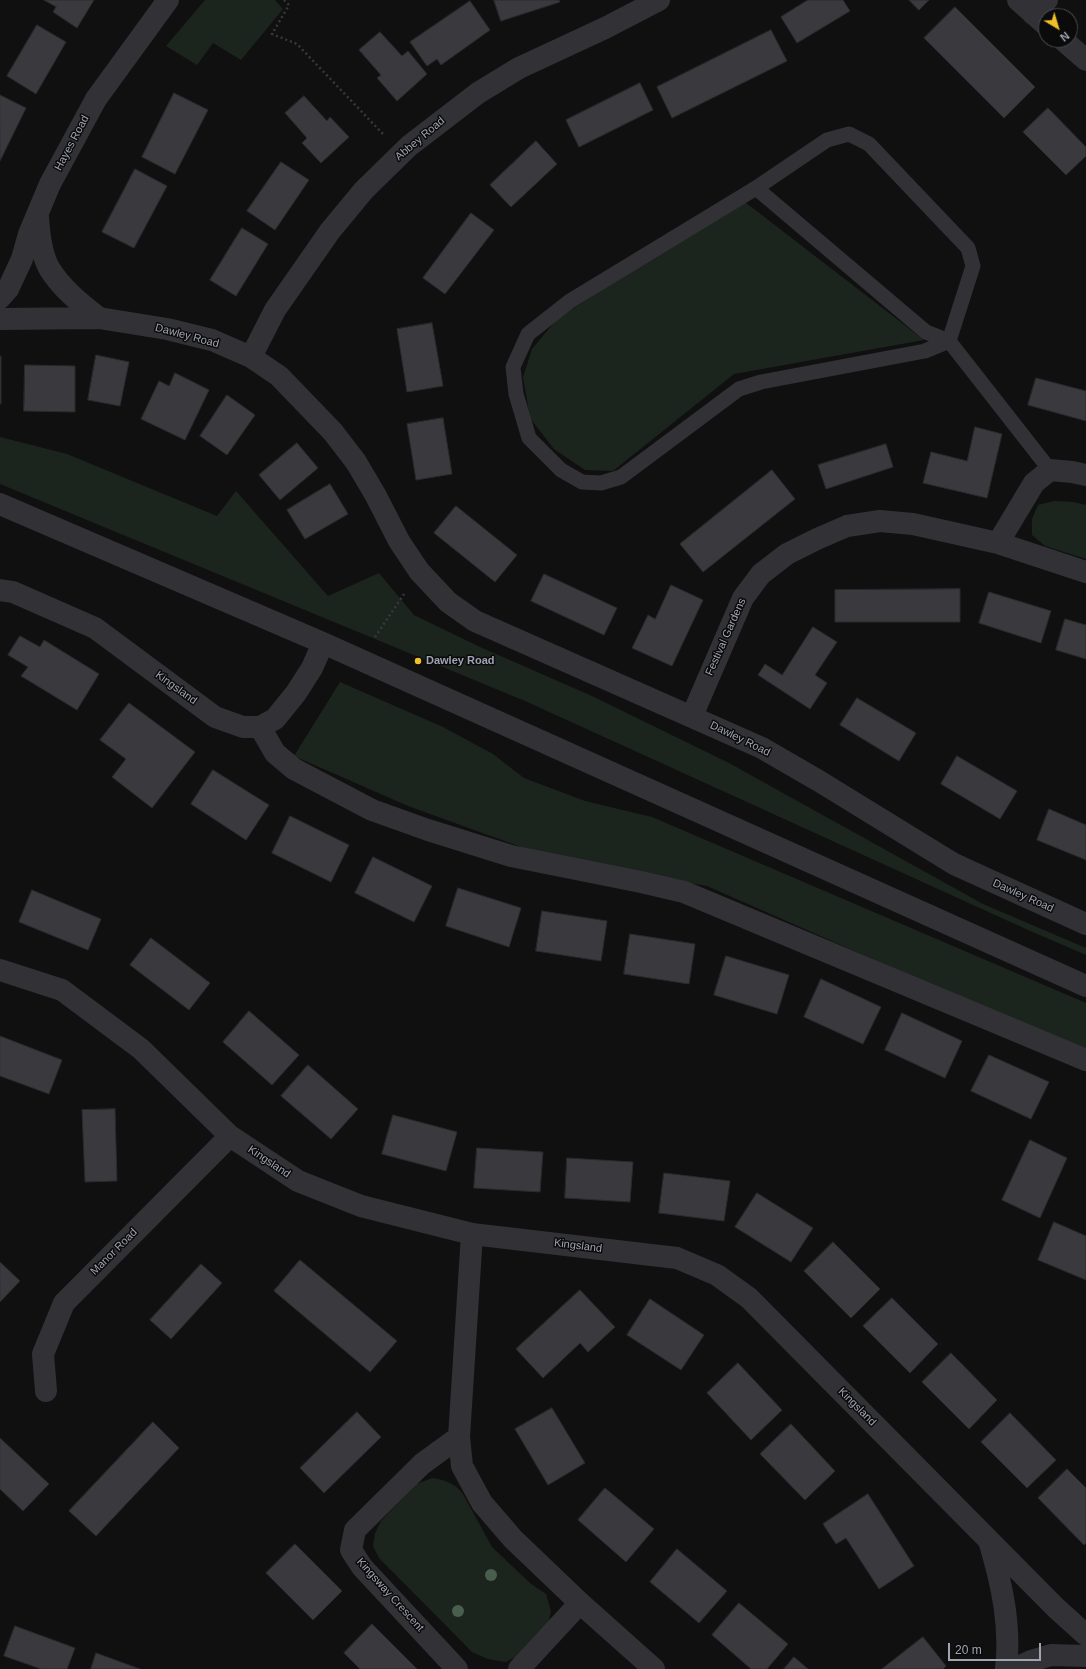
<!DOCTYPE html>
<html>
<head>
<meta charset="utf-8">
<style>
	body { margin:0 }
	#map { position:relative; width:1086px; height:1669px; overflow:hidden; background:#101011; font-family:Arial,sans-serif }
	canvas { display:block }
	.north { position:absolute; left:1038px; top:8px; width:40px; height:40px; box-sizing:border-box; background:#0b0b0c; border:1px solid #47494e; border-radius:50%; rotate:142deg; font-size:11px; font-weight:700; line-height:16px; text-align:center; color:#a1a5b2 }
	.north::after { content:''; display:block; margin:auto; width:14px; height:18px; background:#f1c028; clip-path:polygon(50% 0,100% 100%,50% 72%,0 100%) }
	.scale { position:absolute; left:948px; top:1643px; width:93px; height:18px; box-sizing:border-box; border:2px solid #a1a5b2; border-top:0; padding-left:5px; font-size:12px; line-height:14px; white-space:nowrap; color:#a1a5b2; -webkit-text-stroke:3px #0b0b0c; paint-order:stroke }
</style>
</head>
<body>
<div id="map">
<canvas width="1086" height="1669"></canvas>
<div class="north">N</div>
<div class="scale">20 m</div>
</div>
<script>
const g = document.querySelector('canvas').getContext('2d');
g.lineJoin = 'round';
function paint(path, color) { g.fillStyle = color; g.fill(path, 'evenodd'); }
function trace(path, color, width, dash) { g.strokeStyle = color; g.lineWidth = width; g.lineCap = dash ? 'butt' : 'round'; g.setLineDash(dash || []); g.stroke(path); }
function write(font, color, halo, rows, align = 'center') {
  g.font = font + ' Arial,sans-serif'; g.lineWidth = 3; g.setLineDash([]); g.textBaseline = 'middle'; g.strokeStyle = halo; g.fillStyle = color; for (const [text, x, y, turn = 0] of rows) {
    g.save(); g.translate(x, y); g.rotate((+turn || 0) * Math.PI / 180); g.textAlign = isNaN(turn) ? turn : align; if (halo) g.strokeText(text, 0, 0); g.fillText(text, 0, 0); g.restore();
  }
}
const green = new Path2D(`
	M205,0H275L283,9L241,60L213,43L197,65L166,46Z
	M741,199L924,340L734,374L613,471L585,470L554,449L530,418L523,377L532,349L557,319Z
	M0,437L67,454L217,516L236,491L328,596L379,573L414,615L480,647L592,696L729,763L983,904L1086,948V955L1028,930L525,701L0,484Z
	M1054,501L1073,502L1086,505V559L1045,546L1032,535V519L1038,505Z
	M340,682L443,727L493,754L524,778L585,801L652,817L1086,1003V1053L707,886L557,860L408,806L294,756Z
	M432,1478C445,1480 455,1483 463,1494L492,1547L530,1583L546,1594L551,1611L548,1626L524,1652L506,1662L488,1659L472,1652L379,1558L373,1546L375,1533L381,1521L417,1484Z`);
const building = new Path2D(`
	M44,0H94L77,28L53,12L56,7Z
	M494,0H559L560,2L501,21Z
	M808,0H843L850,11L797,43L781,17Z
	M909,0H929L919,10Z
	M470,1L490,30L441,65L437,59L427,66L410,42Z
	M955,7L1035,87L1004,118L924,38Z
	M37,25L66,42L36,94L7,76Z
	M771,30L787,61L672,118L657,87Z
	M380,32L402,56L408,51L427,74L397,101L377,78L381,75L359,50Z
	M640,83L653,110L579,147L566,120Z
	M174,93L208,110L175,174L142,157Z
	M0,95L26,108L0,161Z
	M304,96L327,121L330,117L349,137L321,163L302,143L307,138L285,113Z
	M1048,108L1086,147V156L1066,175L1023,132Z
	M536,141L557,164L511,207L490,185Z
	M281,162L309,180L275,230L247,211Z
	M135,169L167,186L134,248L102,232Z
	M471,213L494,230L445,294L423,278Z
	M242,228L268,244L236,296L210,280Z
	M432,323L443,386L407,392L397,329Z
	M96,355L129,362L120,406L88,400Z
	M0,356H1V404H0Z
	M25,365L75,366V412L24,411Z
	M175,373L209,390L185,440L141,419L159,381L169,386Z
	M1036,378L1086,391V421L1028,405Z
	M227,395L255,415L227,455L200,436Z
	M443,418L452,474L416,480L407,424Z
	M975,427L1002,434L987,498L923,483L931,452L967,461Z
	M297,443L318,468L280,500L259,475Z
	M886,444L893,467L826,489L818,465Z
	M772,470L795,499L703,572L680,544Z
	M330,484L348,514L305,539L287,510Z
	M456,506L517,555L495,582L434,533Z
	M544,574L617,608L604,635L531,601Z
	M671,585L703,600L672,666L632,648L648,615L655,619Z
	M960,589V622H835V590Z
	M989,592L1051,611L1041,643L979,623Z
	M1065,619L1086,625V659L1056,650Z
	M813,627L837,642L815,675L827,683L810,709L758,675L765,664L782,675Z
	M20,636L40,647L44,640L99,674L77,710L21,676L28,667L8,655Z
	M857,698L916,733L899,761L840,725Z
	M129,703L195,752L152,808L112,777L126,759L100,740Z
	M957,756L1017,791L1000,819L941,784Z
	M213,770L269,805L246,840L191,804Z
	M1049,809L1086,825V860L1037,840Z
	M290,816L349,845L331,882L272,853Z
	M373,857L432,886L414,922L355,893Z
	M458,888L521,908L509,947L446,926Z
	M32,890L101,919L88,950L19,922Z
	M542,911L607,921L601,961L536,951Z
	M630,934L695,944L689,984L624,974Z
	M151,938L210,983L189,1010L130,965Z
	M726,956L789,975L777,1014L714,995Z
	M821,979L881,1007L863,1044L804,1017Z
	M249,1011L299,1055L272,1085L223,1042Z
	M902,1013L962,1041L945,1078L885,1050Z
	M0,1036L62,1060L49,1094L0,1076Z
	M989,1055L1049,1082L1031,1119L971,1091Z
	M308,1065L358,1109L331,1139L281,1096Z
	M115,1109L117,1181L85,1182L82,1110Z
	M393,1115L457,1132L446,1171L382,1154Z
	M1030,1140L1067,1158L1040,1218L1002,1200Z
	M477,1148L543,1152L540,1192L474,1188Z
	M567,1158L633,1162L630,1202L565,1198Z
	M664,1173L730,1181L724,1221L659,1213Z
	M757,1193L813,1228L791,1262L735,1227Z
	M1054,1222L1086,1236V1280L1038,1260Z
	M833,1242L880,1289L851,1318L804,1271Z
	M300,1260L397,1341L370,1372L274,1291Z
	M0,1262L20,1281L0,1302Z
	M201,1264L222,1283L171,1339L150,1320Z
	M580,1290L615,1327L588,1352L580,1343L543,1378L516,1349Z
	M892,1298L938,1344L910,1373L863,1326Z
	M650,1299L704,1335L681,1370L627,1335Z
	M951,1353L997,1400L969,1429L922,1382Z
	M738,1363L782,1410L751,1440L707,1393Z
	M552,1408L585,1463L548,1485L515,1429Z
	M357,1412L381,1437L324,1493L300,1468Z
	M1010,1413L1056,1460L1027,1488L981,1442Z
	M153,1422L179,1448L96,1536L69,1511Z
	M791,1424L835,1471L805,1500L760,1454Z
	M0,1438L49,1484L23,1511L0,1489Z
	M1067,1469L1086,1488V1543L1084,1545L1038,1498Z
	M605,1488L654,1529L626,1562L578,1520Z
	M868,1494L914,1566L879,1589L846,1538L836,1544L823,1524Z
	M295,1544L342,1591L313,1620L266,1573Z
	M677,1549L727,1591L699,1623L650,1582Z
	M739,1603L788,1644L767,1669H751L712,1635Z
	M372,1624L417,1669H360L344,1653Z
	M15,1626L75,1648L67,1669H41L4,1656Z
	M923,1637L946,1666L943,1669H882Z
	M96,1653L140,1669H91Z
	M794,1657L808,1669H784Z`);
const path = new Path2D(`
	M284,0L289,5L272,34L297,44L383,134
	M375,637L404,594`);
const lane = new Path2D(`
	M756,188L827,140L849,134L869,144L968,248L973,266L949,341L925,351L761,382L739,389L621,477L601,483L582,482L561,470L529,438L516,394L513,367L528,334L570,301L756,188L926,332L949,341L1050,470`);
const street = new Path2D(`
	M1018,0L1046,25
	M1033,14L1047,0
	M1063,40L1086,60
	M38,217C39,234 41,253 49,268C61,288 81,304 99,318
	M0,298L8,289L22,259L29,234L50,184L96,99L168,0
	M0,319L99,318L167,329L212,340L251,357L279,376L333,432L356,462L376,496L399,541L419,571L448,602L475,621L762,748L819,781L954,864L1086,924
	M251,357L275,310L330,231L364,190L409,146L478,93L519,68L605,28L659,0
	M0,504L323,643L1086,986
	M998,543L1034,483L1050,470L1072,472L1086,475
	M0,590L13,592L95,628L215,717L243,727H260L275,719L296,693L312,668L323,643
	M692,716L743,598L761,574L787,554L817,539L847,526L880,521L913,524L998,543L1086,572
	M260,727L275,753L294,769L372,810L428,830L511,856L641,882L684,892L1086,1060
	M0,970L62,990L141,1049L230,1136L298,1181L361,1206L472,1234L677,1258L717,1275L749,1298L1056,1608L1086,1635
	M472,1234L459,1437L462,1466L482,1503L513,1539L580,1603L654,1669
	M46,1391L43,1354L64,1303L230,1136
	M990,1544C1002,1585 1011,1626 1006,1669
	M457,1669L362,1567L351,1550L355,1530L422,1464L459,1437
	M519,1669L580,1603
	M1014,1669L1031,1661L1051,1655L1086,1656`);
const trees = [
	[491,1575],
	[458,1611]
];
const markers = [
	[418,661,4,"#f1c028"]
];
const streetNames = [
	["Abbey Road",420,139,-40],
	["Hayes Road",72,143,-62],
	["Dawley Road",187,336,15],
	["Festival Gardens",726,637,-66],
	["Kingsland",176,688,36],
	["Dawley Road",740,739,26],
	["Dawley Road",1023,896,24],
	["Kingsland",269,1162,34],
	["Kingsland",578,1246,7],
	["Manor Road",114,1252,-45],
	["Kingsland",857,1407,45],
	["Kingsway Crescent",390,1595,48]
];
const poiNames = [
	["Dawley Road",426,661]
];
paint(green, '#1c241e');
paint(building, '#3a3a3e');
trace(building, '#2a2a2d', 1);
trace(path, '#37383d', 2.5, [2, 3]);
trace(lane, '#313136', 15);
trace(street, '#313136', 22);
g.fillStyle = '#495e4c';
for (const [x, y] of trees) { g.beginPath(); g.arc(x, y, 6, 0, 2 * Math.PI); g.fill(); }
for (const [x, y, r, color] of markers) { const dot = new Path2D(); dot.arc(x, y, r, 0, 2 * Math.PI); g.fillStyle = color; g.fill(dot); trace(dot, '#0b0b0c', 1.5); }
write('11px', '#a1a5b2', '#0b0b0c', streetNames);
write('bold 11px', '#a1a5b2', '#0b0b0c', poiNames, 'left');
</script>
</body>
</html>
